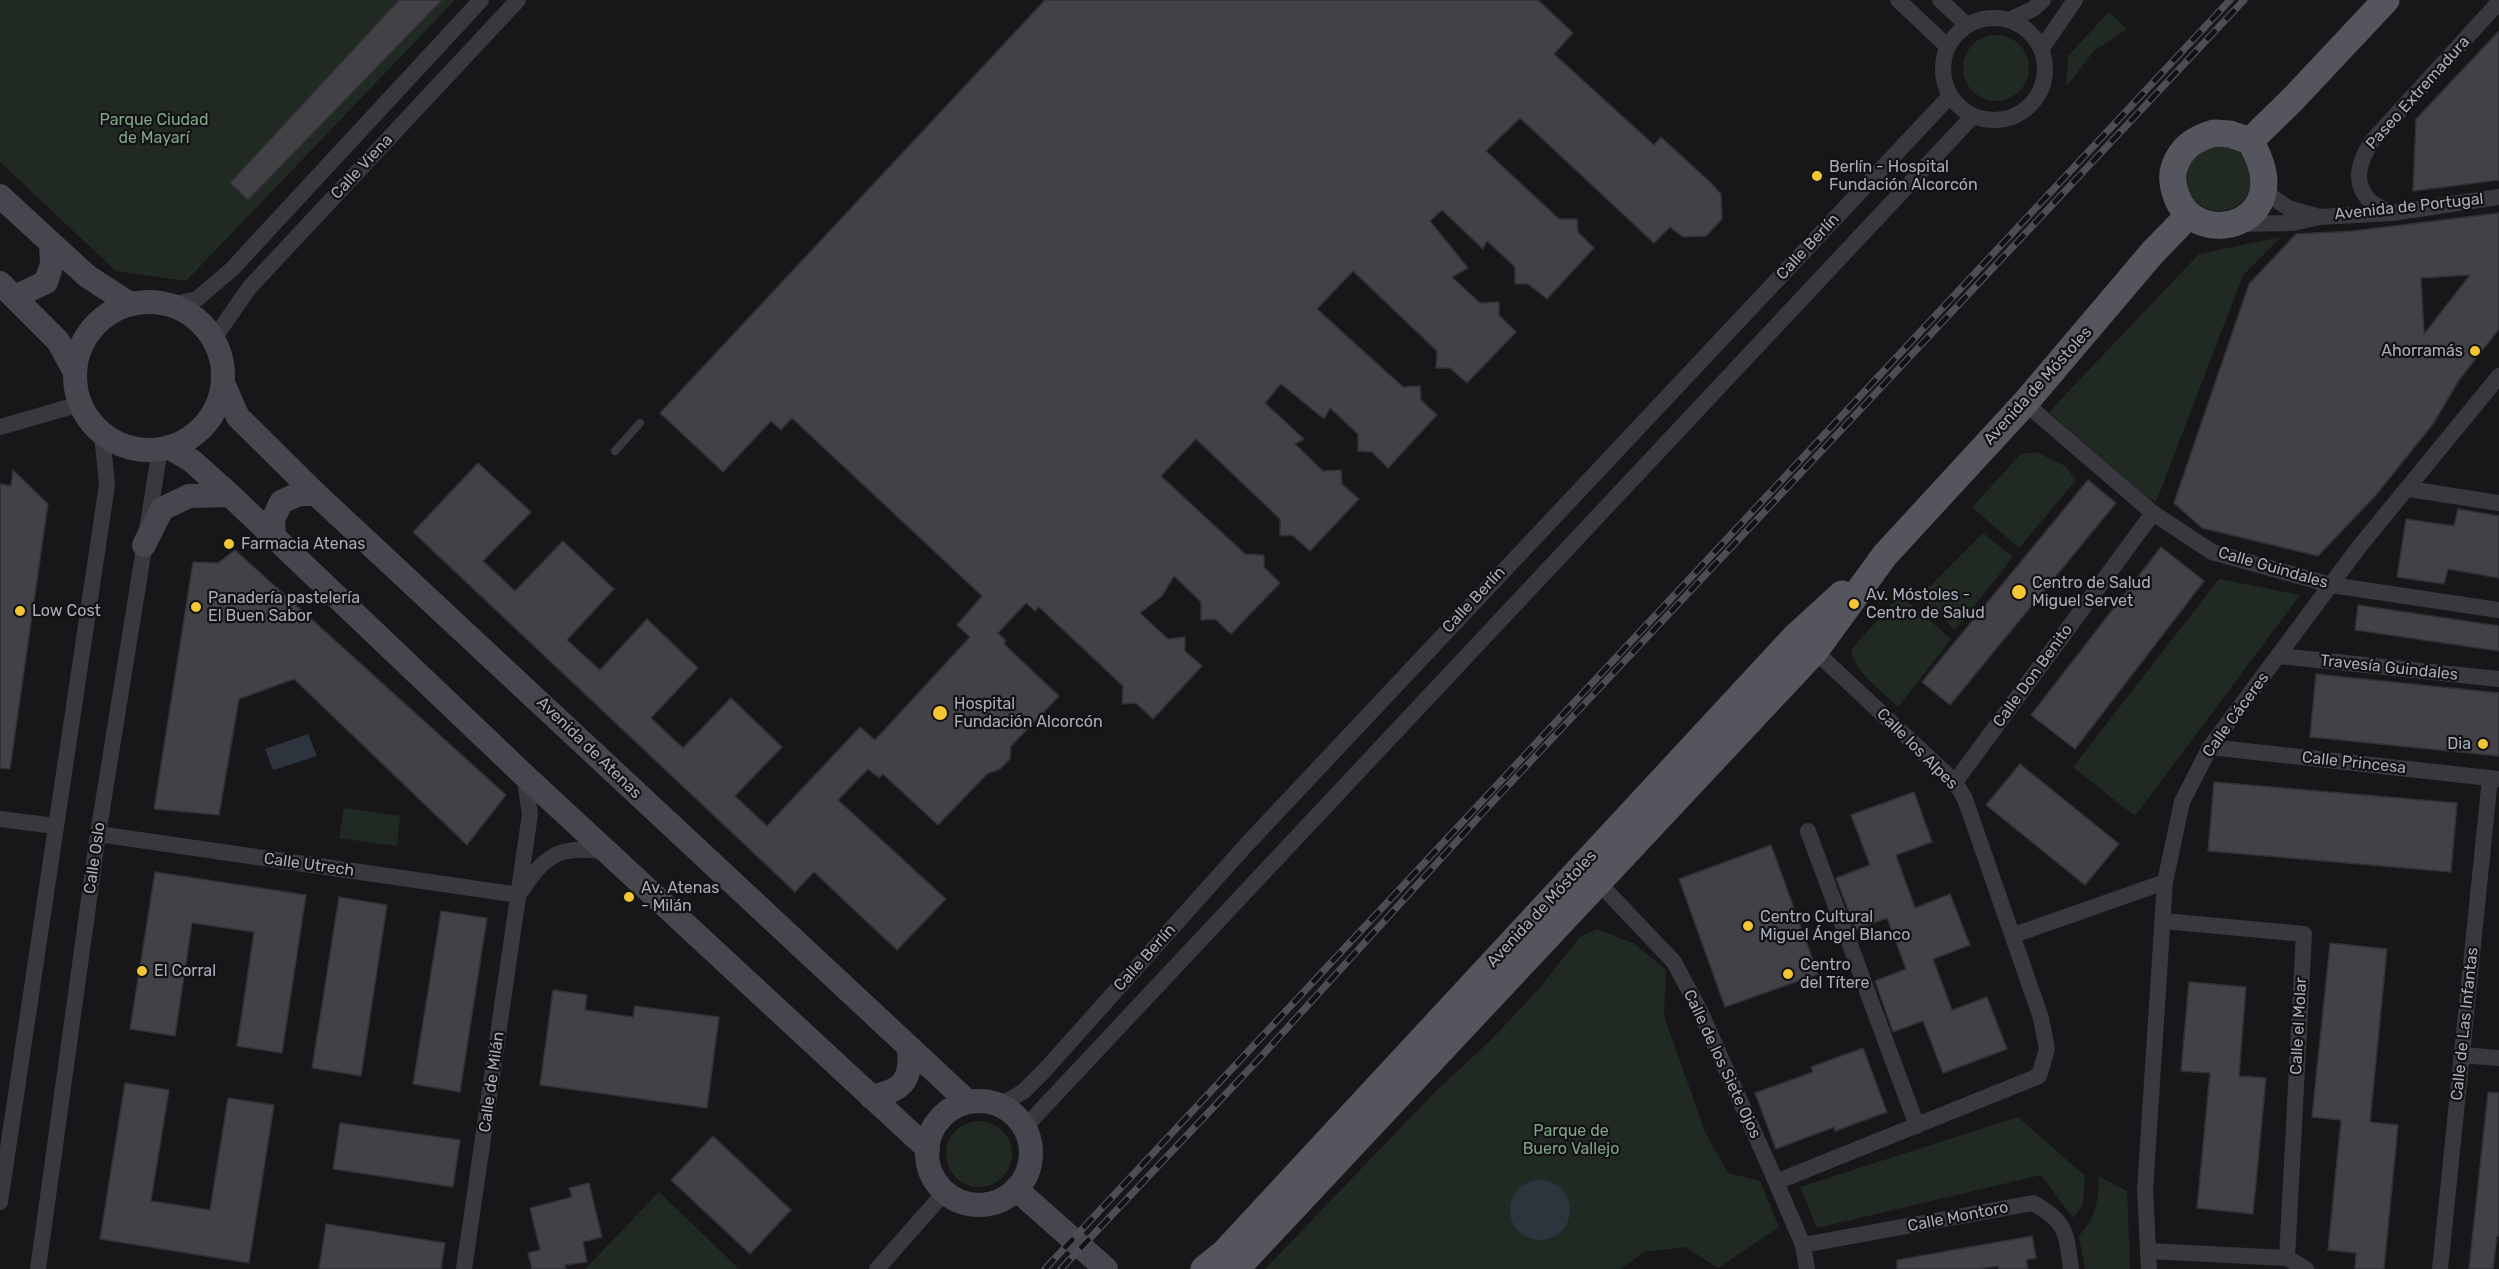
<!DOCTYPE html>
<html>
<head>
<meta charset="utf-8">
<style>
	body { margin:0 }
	canvas { display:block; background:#171719 }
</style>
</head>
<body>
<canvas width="2499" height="1269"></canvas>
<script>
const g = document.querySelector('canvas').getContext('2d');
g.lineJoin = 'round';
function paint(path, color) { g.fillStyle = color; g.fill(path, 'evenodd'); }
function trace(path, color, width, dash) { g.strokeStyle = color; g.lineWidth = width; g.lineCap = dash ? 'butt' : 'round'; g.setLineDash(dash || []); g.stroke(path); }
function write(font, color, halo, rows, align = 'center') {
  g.font = font + ' Rubik,sans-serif'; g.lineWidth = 4.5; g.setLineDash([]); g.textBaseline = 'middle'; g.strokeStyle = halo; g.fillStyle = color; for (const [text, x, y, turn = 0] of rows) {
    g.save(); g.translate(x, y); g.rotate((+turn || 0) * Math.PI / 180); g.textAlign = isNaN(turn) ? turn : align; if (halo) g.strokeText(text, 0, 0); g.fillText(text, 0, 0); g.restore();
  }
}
const green = new Path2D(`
	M0,0H455L186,281L116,271L0,162Z
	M2109,12L2127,29L2094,51L2066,87L2068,56Z
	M1963 68a33 33 0 1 1 66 0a33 33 0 1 1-66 0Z
	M2186 178a33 33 0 1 1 66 0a33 33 0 1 1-66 0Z
	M2281,237L2243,275L2156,502L2145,496L2049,412L2199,254Z
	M2036,452L2065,466L2076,480L2019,548L1972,507L2021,454Z
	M1983,533L2013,557L1955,630L1920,596Z
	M2219,579L2300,595L2135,816L2073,767Z
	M1900,595L1951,639L1898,707C1882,691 1855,673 1851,650Z
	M344,808L400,816L397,846L339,838Z
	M1597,929L1635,944L1666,970L1664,1016L1705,1132L1728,1173L1760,1181L1779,1227L1718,1268L1685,1247L1644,1252L1620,1269H1265L1437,1090L1489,1042L1538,990L1580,937Z
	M2018,1117L2085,1176L2083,1205L2073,1218L2041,1175L1817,1228L1800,1187Z
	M946 1154a33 33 0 1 1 66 0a33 33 0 1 1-66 0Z
	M2098,1176L2127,1191L2130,1269H2085L2079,1236C2095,1218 2100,1200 2098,1176Z
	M659,1192L739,1269H585Z`);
const water = new Path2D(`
	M308,734L317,756L273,770L265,749Z
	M1510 1210a30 30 0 1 1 60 0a30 30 0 1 1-60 0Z`);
const building = new Path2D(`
	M399,0H442L248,200L230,183Z
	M1045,0H1538L1573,33L1554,54L1654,145L1661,137L1711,183L1721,194L1722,219L1706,236L1683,237L1670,227L1654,243L1520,118L1486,151L1559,219H1577L1578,232L1594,248L1547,299L1528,284H1515V267L1487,241L1483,249L1442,210L1430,221L1468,268L1452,277L1480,303L1499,302V315L1516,332L1467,383L1450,368H1436L1437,351L1353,271L1317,309L1403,387L1420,386L1421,400L1437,415L1388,468L1372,452L1358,451V434L1330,408L1324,419L1281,384L1265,403L1304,439L1295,444L1323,471L1341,470L1342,484L1359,499L1310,551L1292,535L1280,536V519L1196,439L1161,476L1245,554L1264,555V567L1280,583L1231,634L1215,619L1201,620V602L1174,576L1162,596L1140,613L1168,639L1185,637V651L1202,666L1153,719L1136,703L1122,704L1123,686L1039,607L1035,611L1026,603L998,633L1006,641L1004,644L1059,696L1011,746L1010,759L1000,769L987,774L938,825L883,774L879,778L868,769L838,800L946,899L897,950L814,872L795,892L413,532L478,463L531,512L483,561L515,591L563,541L614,589L567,640L600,670L647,619L698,668L651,718L683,748L731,698L782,747L735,796L767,826L860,727L875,740L970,637L957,625L982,596L792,418L781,430L771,421L723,472L660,413Z
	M2499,31V180L2413,191L2416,119Z
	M2499,213V329L2459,380L2433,424L2376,495L2318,556L2202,528L2174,503L2249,284L2296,234L2353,231ZM2470,275L2424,334L2421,278Z
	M13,470L48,504L10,769L0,768V484L11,486Z
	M2088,480L2116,503L1950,705L1922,682Z
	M2458,509L2499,516V578L2448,569L2444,584L2397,577L2406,519L2454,526Z
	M2161,547L2204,581L2075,749L2031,715Z
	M235,550L506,795L467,845L294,679L239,699L219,815L154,809L193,562L218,563Z
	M2358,605L2499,626V651L2355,630Z
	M2316,674L2499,693V756L2310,737Z
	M2020,764L2119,844L2085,885L1986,805Z
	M2214,782L2457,803L2451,872L2208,851Z
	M1914,792L1932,842L1896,855L1915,908L1950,894L1970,945L1933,959L1952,1010L1987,997L2007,1049L1943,1073L1923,1021L1893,1032L1875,981L1906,969L1887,918L1856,930L1836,878L1870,865L1851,815Z
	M1771,845L1818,974L1725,1007L1679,879Z
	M155,872L306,895L282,1053L237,1046L254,932L192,923L175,1036L130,1029Z
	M339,897L387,905L361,1076L312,1068Z
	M441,911L487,918L460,1092L413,1084Z
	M2330,943L2387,949L2370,1122L2398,1125L2384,1269H2355L2356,1253L2328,1250L2341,1120L2312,1117Z
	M2189,982L2246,987L2239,1076L2266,1078L2253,1214L2197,1208L2210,1073L2181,1071Z
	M553,990L587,995L585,1010L633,1017L635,1006L719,1017L707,1108L540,1085Z
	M1863,1048L1887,1112L1835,1131L1834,1127L1776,1149L1755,1093L1813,1072L1811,1067Z
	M125,1083L169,1090L151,1201L210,1210L228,1098L274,1105L249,1263L100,1239Z
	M2488,1092L2499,1093V1236H2497L2493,1269H2469Z
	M340,1123L460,1140L453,1187L333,1169Z
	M713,1136L791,1210L750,1254L671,1180Z
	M589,1183L602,1237L583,1242L587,1262L565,1265L566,1269H532L528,1253L540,1250L530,1208L572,1197L569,1188Z
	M326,1224L445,1243L441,1269H319Z
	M2032,1236L2036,1258L2026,1260L2028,1269H1999L1998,1266L1979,1269H1897V1260Z`);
const lane = new Path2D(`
	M615,451L640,423`);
const street = new Path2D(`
	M1898,0L1948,47
	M1940,0L1967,25
	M1943 69a51 51 0 1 1 102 0a51 51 0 1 1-102 0Z
	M2009,20L2033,9L2043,0
	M2042,48L2075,0
	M2264,191L2288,208L2316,216
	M2392,213C2386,210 2375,206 2370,201C2351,182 2360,159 2373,140L2499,2
	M2238,224L2293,223L2319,217L2392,213L2499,197
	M170,305L197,299L232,269L481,0
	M213,340L249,288L518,0
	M2025,403L2153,513L2212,552L2331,585L2499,610
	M0,427L80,404
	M2409,489L2499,503
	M2280,656L2499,679
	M2210,747L2499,779
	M1955,782L2153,513
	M0,819L55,826
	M1808,831L1917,1126
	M98,834L519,895
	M1598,882L1674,962L1700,1011L1770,1168L1803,1245L1807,1269
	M523,889C546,852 564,845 607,852
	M2164,921L2304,934L2287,1258
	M2014,935L2165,882
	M2461,1055L2499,1058
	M1001,1105L1024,1091L1044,1071L1248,843L1950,96
	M1025,1127L1973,116
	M1776,1182L2039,1076L2047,1049L2041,1018L1965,799L1955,782L1815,651
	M0,1202L107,485L102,434
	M1803,1245L2033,1203C2067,1222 2066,1232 2071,1269
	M2148,1251L2287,1258L2306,1269
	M38,1269L98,834L160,449
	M464,1269L530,814L524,775
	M877,1269L944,1193
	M2149,1269L2145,1190L2165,882L2182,802L2210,747L2359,547L2499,376
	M2440,1269L2490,778`);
const secondary = new Path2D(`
	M0,196L87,276L130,304
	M0,283L58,341L75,372
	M15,297L46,282L52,264L51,244
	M75 376a74 74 0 1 1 148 0a74 74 0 1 1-148 0Z
	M223,383L238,417L316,494L968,1102
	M169,447L192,461L230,495L524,775L928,1149
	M274,538L273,520L281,502L299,494H316
	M144,545L162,509L189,496L230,495
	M871,1097C902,1090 912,1082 909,1049
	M927 1153a52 52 0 1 1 104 0a52 52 0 1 1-104 0Z
	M1016,1189L1106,1269`);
const primary = new Path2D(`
	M2214,133L2230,134L2250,141C2301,224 2196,253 2176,195C2173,186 2171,177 2174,168C2181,147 2194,139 2214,133Z
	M2250,141L2293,99L2386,0
	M1204,1269L1225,1252L1795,637L1842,594
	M1236,1269L1815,651L1885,555L2025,403L2153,252L2189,215`);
const rail = new Path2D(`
	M1045,1269L2230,0
	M1061,1269L1258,1060L1487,808L2244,0`);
const markers = [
	[1817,176,6,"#f4c634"],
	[2475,351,6,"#f4c634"],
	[229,544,6,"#f4c634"],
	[2019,592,8,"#f4c634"],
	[1854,604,6,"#f4c634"],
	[196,607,6,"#f4c634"],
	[20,611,6,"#f4c634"],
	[940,713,8,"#f4c634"],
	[2483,744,6,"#f4c634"],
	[629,897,6,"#f4c634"],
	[1748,926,6,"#f4c634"],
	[142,971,6,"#f4c634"],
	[1788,974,6,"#f4c634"]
];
const streetNames = [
	["Paseo Extremadura",2418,93,-48],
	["Calle Viena",362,167,-47],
	["Avenida de Portugal",2409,207,-6],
	["Calle Berlín",1808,247,-47],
	["Avenida de Móstoles",2038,386,-48],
	["Calle Guindales",2273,568,16],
	["Calle Berlín",1474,600,-47],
	["Travesía Guindales",2389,668,6],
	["Calle Don Benito",2033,676,-54],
	["Calle Cáceres",2236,715,-54],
	["Avenida de Atenas",589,748,44],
	["Calle los Alpes",1917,749,45],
	["Calle Princesa",2354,763,6],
	["Calle Oslo",95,858,-82],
	["Calle Utrech",309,865,8],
	["Avenida de Móstoles",1542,909,-47],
	["Calle Berlín",1145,958,-48],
	["Calle de Las Infantas",2465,1024,-84],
	["Calle el Molar",2299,1026,-87],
	["Calle de los Siete Ojos",1722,1064,65],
	["Calle de Milán",492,1082,-82],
	["Calle Montoro",1958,1217,-11]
];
const parkNames = [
	["Parque Ciudad",154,120],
	["de Mayarí",154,138],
	["Parque de",1571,1131],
	["Buero Vallejo",1571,1149]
];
const poiNames = [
	["Berlín - Hospital",1829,167],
	["Fundación Alcorcón",1829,185],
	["Ahorramás",2463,351,"right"],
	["Farmacia Atenas",241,544],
	["Centro de Salud",2032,583],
	["Miguel Servet",2032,601],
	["Av. Móstoles -",1866,595],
	["Centro de Salud",1866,613],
	["Panadería pastelería",208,598],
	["El Buen Sabor",208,616],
	["Low Cost",32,611],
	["Hospital",954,704],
	["Fundación Alcorcón",954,722],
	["Dia",2471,744,"right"],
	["Av. Atenas",641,888],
	["- Milán",641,906],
	["Centro Cultural",1760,917],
	["Miguel Ángel Blanco",1760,935],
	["Centro",1800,965],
	["del Títere",1800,983],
	["El Corral",154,971]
];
paint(green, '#212923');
paint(water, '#2d343d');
paint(building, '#414146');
trace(building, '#313135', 1.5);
trace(lane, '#38383e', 8);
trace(street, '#38383e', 16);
trace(secondary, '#46474e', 24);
trace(primary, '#54555d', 27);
trace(rail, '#4d4e55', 7);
trace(rail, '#121214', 4.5, [14]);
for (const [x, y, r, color] of markers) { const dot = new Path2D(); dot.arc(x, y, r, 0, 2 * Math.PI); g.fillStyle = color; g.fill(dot); trace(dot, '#121214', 2); }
write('16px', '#a9acb9', '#121214', streetNames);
write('16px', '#80a486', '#121214', parkNames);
write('16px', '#a9acb9', '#121214', poiNames, 'left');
</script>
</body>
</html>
